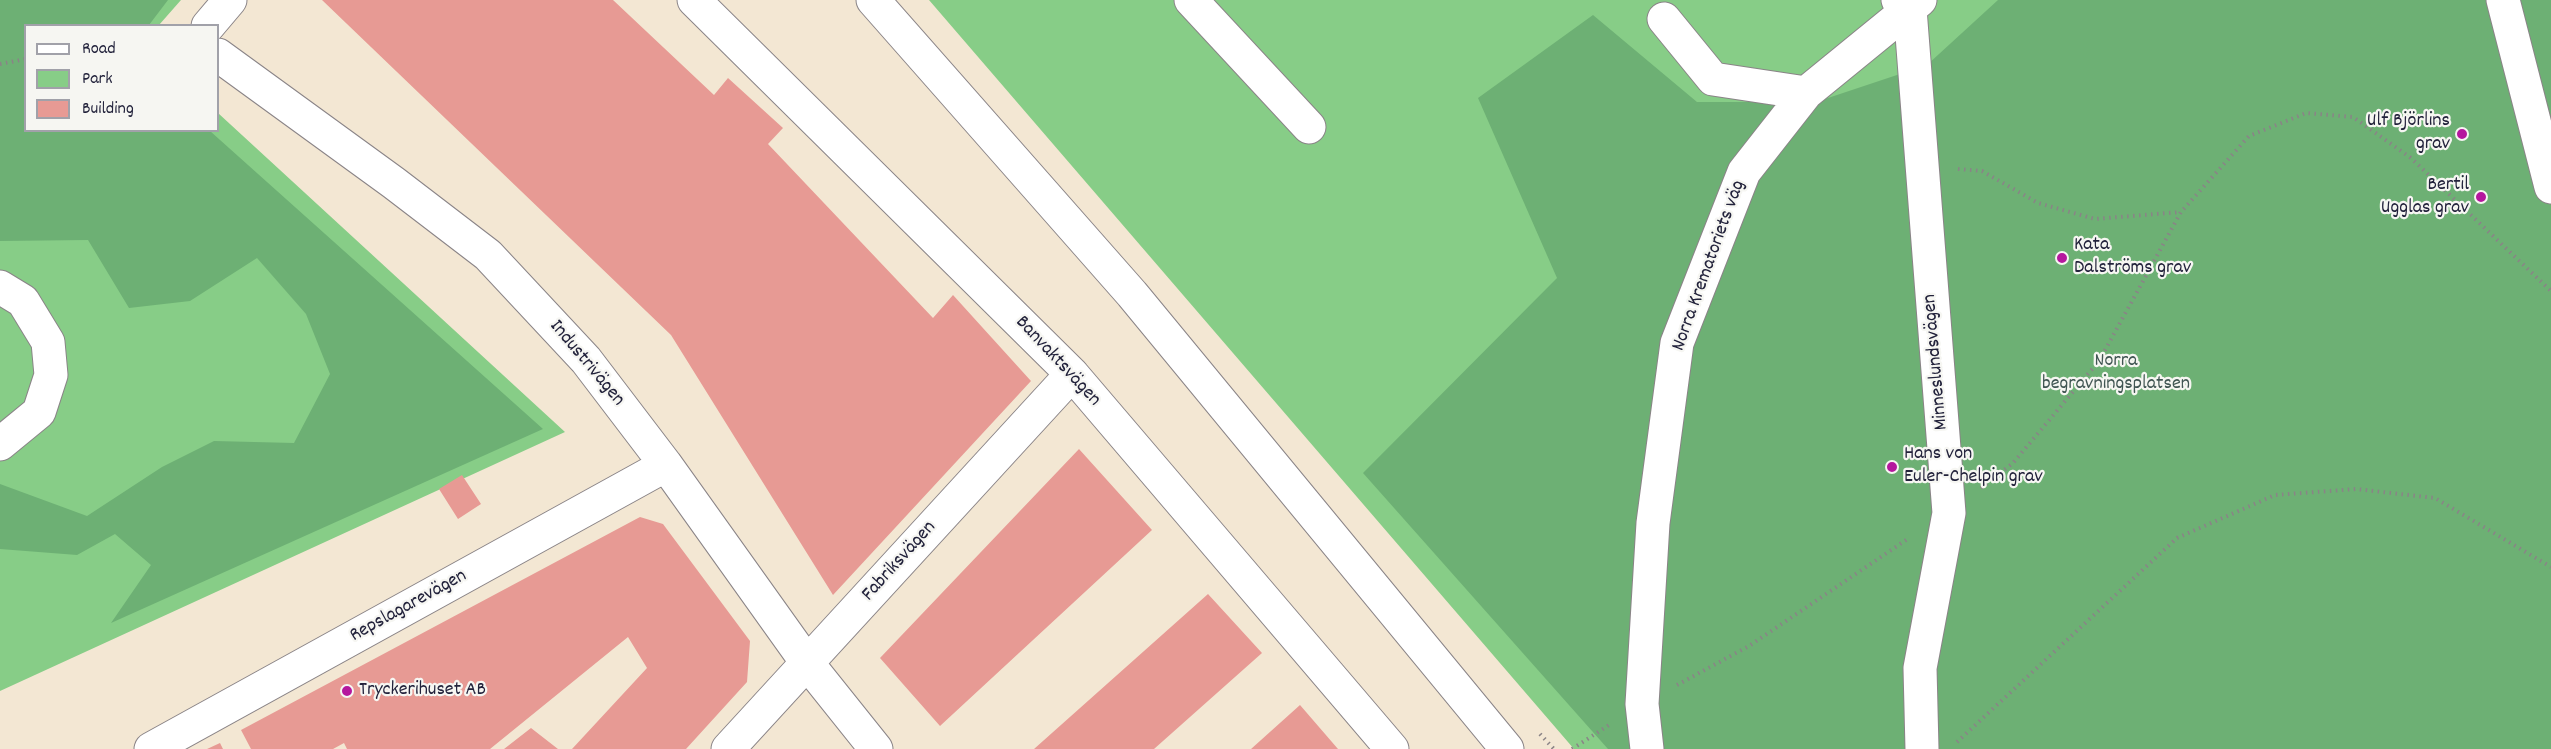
<!DOCTYPE html>
<html>
<head>
<meta charset="utf-8">
<style>
	body { margin:0 }
	#map { position:relative; width:2551px; height:749px; overflow:hidden; background:#f3e7d3; font-family:Dekko,sans-serif }
	canvas { display:block }
	.legend { position:absolute; left:24px; top:24px; width:195px; height:108px; box-sizing:border-box; background:#f6f6f2; border:2px solid #a1a1a9; margin:0; padding:8px 10px; list-style:none; font-size:18px; color:#22223b }
	.legend li { display:flex; align-items:center; gap:12px; height:30px }
	.legend b { width:30px; border:2px solid #a1a1a9 }
</style>
</head>
<body>
<div id="map">
<canvas width="2551" height="749"></canvas>
<ul class="legend">
<li><b style="height:8px;background:#fff"></b>Road</li>
<li><b style="height:16px;background:#87cd87"></b>Park</li>
<li><b style="height:16px;background:#e79a94"></b>Building</li>
</ul>
</div>
<script>
const g = document.querySelector('canvas').getContext('2d');
g.lineJoin = 'round';
function paint(path, color) { g.fillStyle = color; g.fill(path, 'evenodd'); }
function trace(path, color, width, dash) { g.strokeStyle = color; g.lineWidth = width; g.lineCap = dash ? 'butt' : 'round'; g.setLineDash(dash || []); g.stroke(path); }
function write(font, color, halo, rows, align = 'center') {
  g.font = font + ' Dekko,sans-serif'; g.lineWidth = 4.5; g.setLineDash([]); g.textBaseline = 'middle'; g.strokeStyle = halo; g.fillStyle = color; for (const [text, x, y, turn = 0] of rows) {
    g.save(); g.translate(x, y); g.rotate((+turn || 0) * Math.PI / 180); g.textAlign = isNaN(turn) ? turn : align; if (halo) g.strokeText(text, 0, 0); g.fillText(text, 0, 0); g.restore();
  }
}
const green = new Path2D(`
	M0,0H181L159,25L26,26V130H218V113L565,432L0,691Z
	M929,0H2551V749H1574Z`);
const forest = new Path2D(`
	M0,0H168L149,25L26,26V130L210,131L543,429L111,623L151,565L115,534L77,555L0,549V484L87,516L162,467L214,441L294,443L330,374L306,314L257,258L190,301L129,308L88,240L0,241Z
	M1998,0H2551V749H1608L1363,473L1557,278L1478,98L1593,15L1697,102H1816L1927,65Z`);
const building = new Path2D(`
	M322,0H613L714,95L728,78L783,128L768,144L933,318L953,295L1031,381L833,595L671,335Z
	M1079,449L1152,530L940,726L880,658Z
	M462,475L481,504L458,519L439,489Z
	M640,517L663,524L750,641L747,682L686,749H572L647,668L628,637L490,749H347L344,743L333,749H251L241,730Z
	M1208,594L1262,653L1154,749H1034Z
	M1300,705L1338,749H1251Z
	M531,728L558,749H504Z
	M220,743L223,749H207Z`);
const path = new Path2D(`
	M0,64L26,59
	M1958,169L1982,171L2038,203L2095,219L2181,212
	M1981,488L2013,463L2099,361L2181,212L2249,136L2306,113L2353,117L2411,158L2551,291
	M1677,685L1749,646L1909,538
	M1540,734L1554,749
	M1957,742L2177,538L2275,495L2356,489L2435,498L2551,567
	M1572,749L1609,725`);
const minor = new Path2D(`
	M694,0L1072,374L1392,749
	M873,0L1132,294L1507,749
	M1191,0L1309,127
	M1898,0L1910,9L1949,513L1920,668L1922,749
	M2503,0L2551,187
	M1664,19L1713,79L1806,93
	M208,26L230,0
	M218,55L394,183L488,255L586,360L666,465L808,664L876,749
	M0,287L23,301L48,342L51,375L39,412L0,444
	M151,749L666,465
	M728,749L1072,374
	M1647,749L1642,704L1653,523L1677,343L1744,172L1806,93L1920,0`);
const markers = [
	[2462,134,6,"#b5179e"],
	[2481,197,6,"#b5179e"],
	[2062,258,6,"#b5179e"],
	[1892,467,6,"#b5179e"],
	[347,691,6,"#b5179e"]
];
const poiNames = [
	["Ulf Björlins",2450,122,"right"],
	["grav",2450,145,"right"],
	["Bertil",2469,186,"right"],
	["Ugglas grav",2469,209,"right"],
	["Kata",2074,246],
	["Dalströms grav",2074,269],
	["Hans von",1904,455],
	["Euler-Chelpin grav",1904,478],
	["Tryckerihuset AB",359,691]
];
const streetNames = [
	["Norra Krematoriets väg",1710,266,-70],
	["Banvaktsvägen",1057,362,47],
	["Minneslundsvägen",1937,362,-95],
	["Industrivägen",586,364,50],
	["Fabriksvägen",900,562,-48],
	["Repslagarevägen",409,607,-29]
];
const parkNames = [
	["Norra",2116,362],
	["begravningsplatsen",2116,385]
];
paint(green, '#87cd87');
paint(forest, '#6db074');
paint(building, '#e79a94');
trace(minor, '#8a8487', 35);
trace(path, '#8a8487', 4, [1.5, 4.5]);
trace(minor, '#fff', 33);
for (const [x, y, r, color] of markers) { const dot = new Path2D(); dot.arc(x, y, r, 0, 2 * Math.PI); g.fillStyle = color; g.fill(dot); trace(dot, '#f6f6f2', 2); }
write('20px', '#22223b', '#f6f6f2', poiNames, 'left');
write('20px', '#22223b', '#f6f6f2', streetNames);
write('20px', '#405552', '#f6f6f2', parkNames);
</script>
</body>
</html>
